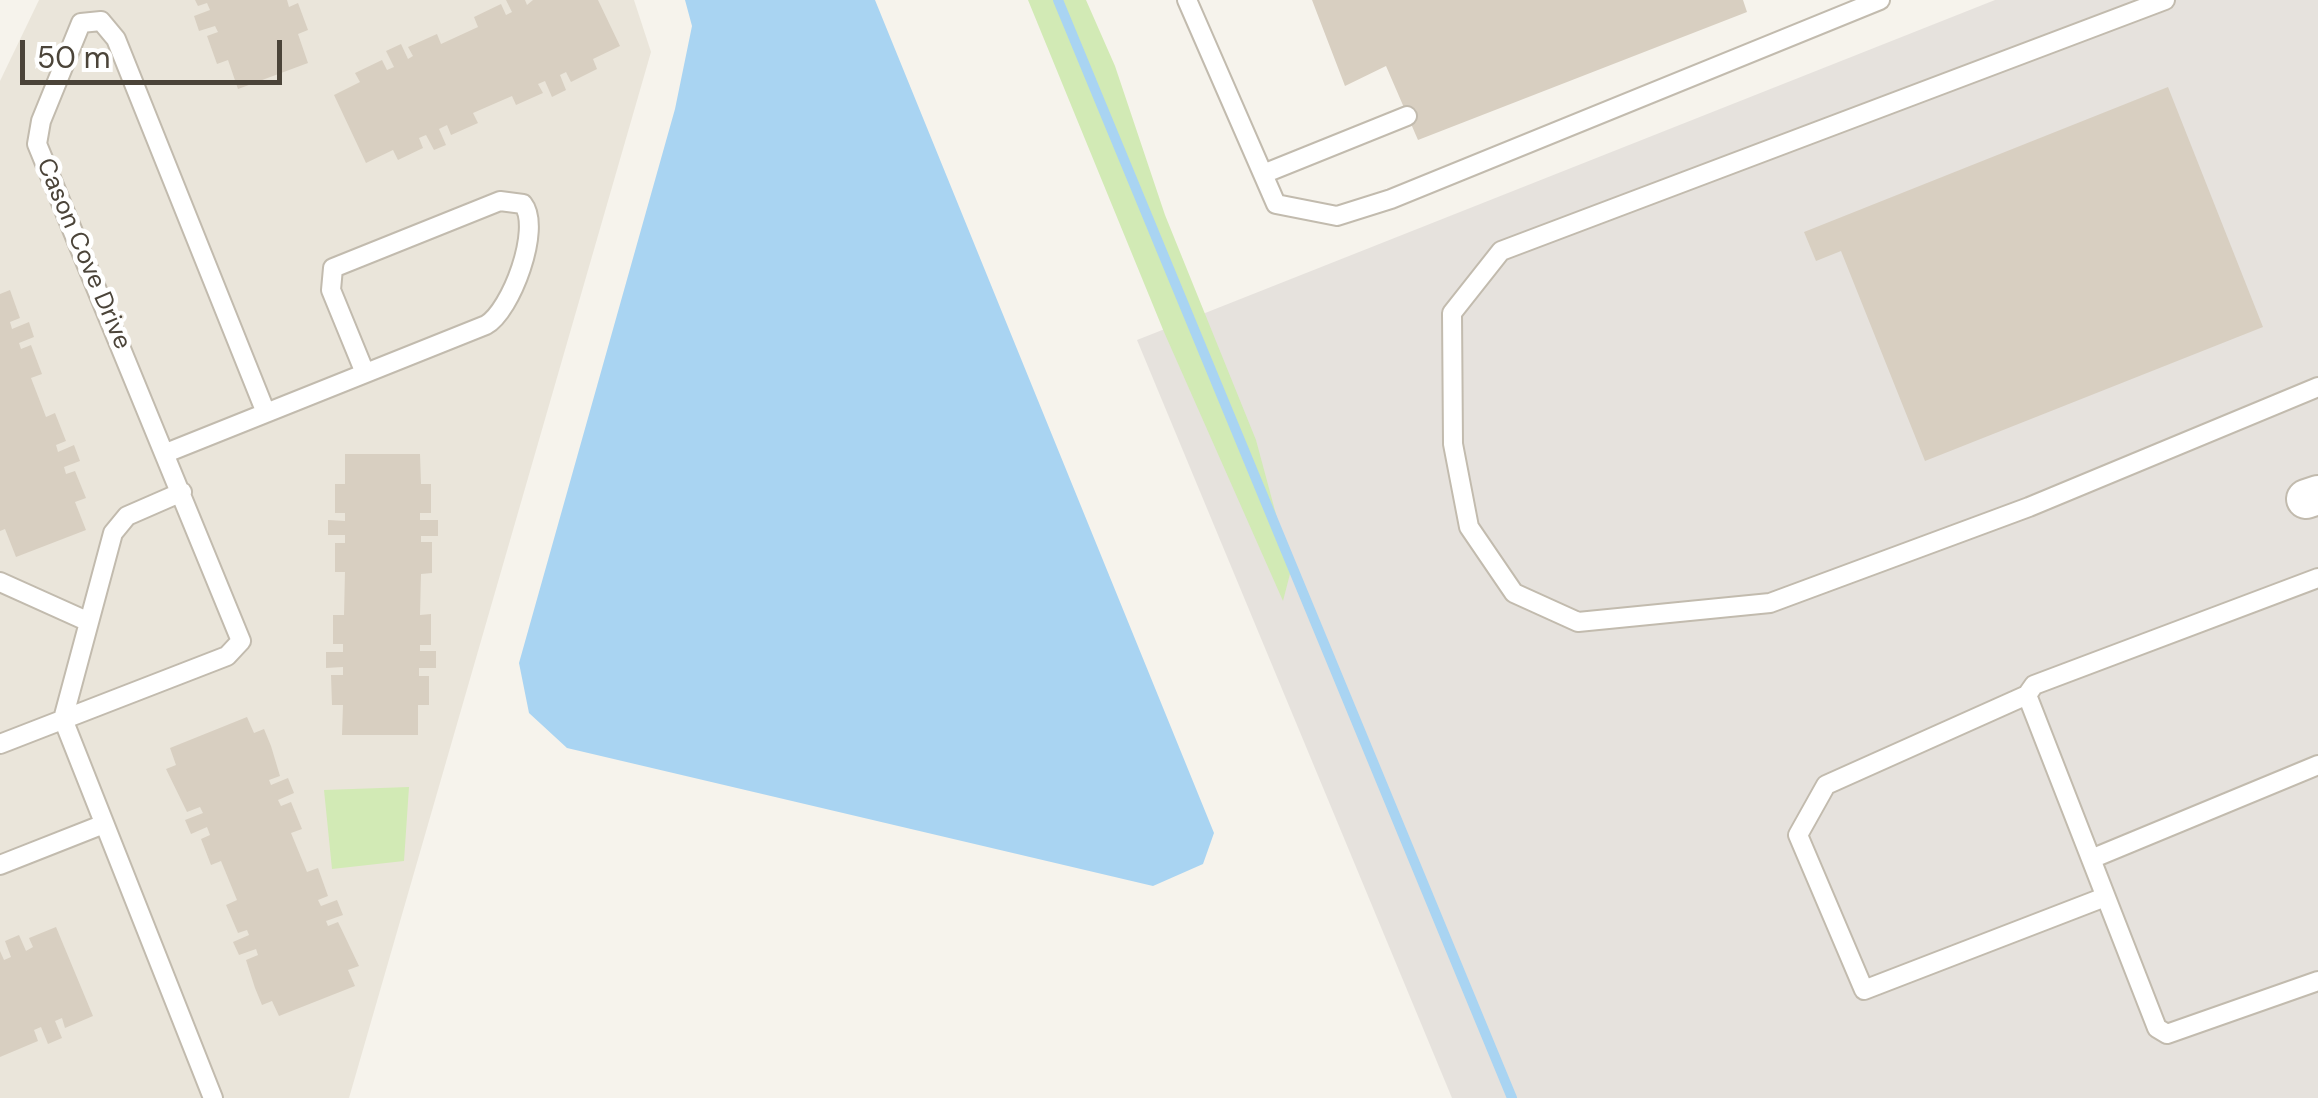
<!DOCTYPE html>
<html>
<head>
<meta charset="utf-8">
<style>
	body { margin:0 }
	#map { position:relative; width:2318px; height:1098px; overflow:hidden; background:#f6f3ec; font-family:"DM Sans",sans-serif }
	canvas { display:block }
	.scale { position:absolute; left:20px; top:40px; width:262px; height:45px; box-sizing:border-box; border:5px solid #4b4439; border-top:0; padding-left:12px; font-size:30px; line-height:35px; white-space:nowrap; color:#4b4439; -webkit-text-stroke:8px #fff; paint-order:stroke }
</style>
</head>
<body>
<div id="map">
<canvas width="2318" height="1098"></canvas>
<div class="scale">50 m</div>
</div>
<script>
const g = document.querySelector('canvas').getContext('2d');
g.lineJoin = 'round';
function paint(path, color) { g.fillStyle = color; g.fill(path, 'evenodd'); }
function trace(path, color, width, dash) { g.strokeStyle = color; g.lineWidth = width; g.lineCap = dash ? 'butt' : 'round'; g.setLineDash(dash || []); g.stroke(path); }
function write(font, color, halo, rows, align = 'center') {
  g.font = font + ' "DM Sans",sans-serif'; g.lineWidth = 9; g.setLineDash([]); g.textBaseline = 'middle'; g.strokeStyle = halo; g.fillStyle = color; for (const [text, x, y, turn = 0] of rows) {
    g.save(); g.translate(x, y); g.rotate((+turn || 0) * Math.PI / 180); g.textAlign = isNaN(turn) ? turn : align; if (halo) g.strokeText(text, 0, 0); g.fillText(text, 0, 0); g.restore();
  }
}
const residential = new Path2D(`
	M39,0H634L651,52L349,1098H0V81Z`);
const industrial = new Path2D(`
	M1995,0H2318V1098H1452L1137,340Z`);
const green = new Path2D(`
	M1028,0H1086L1115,66L1165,215L1256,440L1291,570L1283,601L1164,332Z
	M409,787L404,861L332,869L324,790Z`);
const water = new Path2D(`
	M685,0H875L1214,833L1203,864L1153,886L567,748L529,713L519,663L675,109L692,26Z`);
const stream = new Path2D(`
	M1058,0L1512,1098`);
const building = new Path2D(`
	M195,0H287L289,7L298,3L308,30L298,34L308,63L238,89L228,60L217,64L207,36L218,32L215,26L199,31L194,16L210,10L207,3L198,6Z
	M506,0H525L527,5L533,0H598L620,46L593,59L597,69L571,82L566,72L560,75L566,90L552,97L545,81L538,84L543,93L516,105L512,96L473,113L478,123L451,135L447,125L439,129L446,145L434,150L426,135L419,138L423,148L398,160L393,150L366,163L334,95L360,82L355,73L382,60L387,70L394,67L386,51L401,44L408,59L413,56L408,47L437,34L441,44L478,27L474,17L501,4L506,15L512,12Z
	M1312,0H1743L1747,12L1418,140L1386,66L1345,86Z
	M2168,87L2263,327L1925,461L1841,251L1816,261L1804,232Z
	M10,290L20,318L10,322L12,329L29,322L34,337L19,343L21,349L31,345L42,374L31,378L46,417L55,413L66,441L56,445L58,452L74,445L80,461L64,467L66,474L75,471L86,498L75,502L86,530L16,557L5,529L0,531V294Z
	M345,454H420L421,484H431V513H420V520H438V536H421V542H432V573L421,574L420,615L431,614V645H420V651H436V668H419V676H429V705H418V735H342L343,705H332L331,675H343V667L326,668V652H343V644H333V615H344L345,572H335V543H345V535H328V520L345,521V513H335V484H345Z
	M247,717L254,733L264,729L271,746L280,776L269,780L271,785L288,778L294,793L278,800L281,806L291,802L302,829L291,833L307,872L318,868L328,896L318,900L321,906L337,900L343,915L326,921L328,926L338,922L359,966L348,970L355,986L279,1016L272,1001L262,1005L255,988L246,960L258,955L256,949L239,955L233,942L249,935L247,930L238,933L226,905L237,900L221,861L211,865L201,839L210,835L207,827L191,834L185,820L203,813L200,807L187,812L166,769L176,765L170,748Z
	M56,927L93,1016L65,1028L62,1018L55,1021L62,1038L48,1044L41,1027L34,1030L38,1041L0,1057V951L4,960L11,957L5,941L19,935L26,951L33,947L29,938Z`);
const lane = new Path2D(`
	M1187,0L1276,204L1337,216L1391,199L1880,0
	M2165,0L1501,251L1452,313L1453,444L1469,527L1514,593L1578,622L1770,603L2029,507L2318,387
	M1263,174L1407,116
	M166,453L486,325C511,311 542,228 523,204L500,201L333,268L331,290L365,373
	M182,492L127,516L113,533L63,719L213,1098
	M2318,578L2034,685L2027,695L2157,1028L2167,1034L2318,981
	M0,582L89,622
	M2027,695L1826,785L1798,835L1864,990L2105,897
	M0,744L227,656L241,641L37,144L41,121L81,23L101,21L116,39L266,413
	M2091,859L2318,765
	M0,865L104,824`);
const street = new Path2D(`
	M2306,499L2318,495`);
const streetNames = [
	["Cason Cove Drive",83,254,67]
];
paint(residential, '#eae5da');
paint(industrial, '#e6e2dd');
paint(green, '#d2eab5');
paint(water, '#a9d4f2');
trace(stream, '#a9d4f2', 10);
paint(building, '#d8cfc1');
trace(lane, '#c2bbae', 22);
trace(street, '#c2bbae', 42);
trace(lane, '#fff', 18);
trace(street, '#fff', 38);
write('25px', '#4b4439', '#fff', streetNames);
</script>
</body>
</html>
